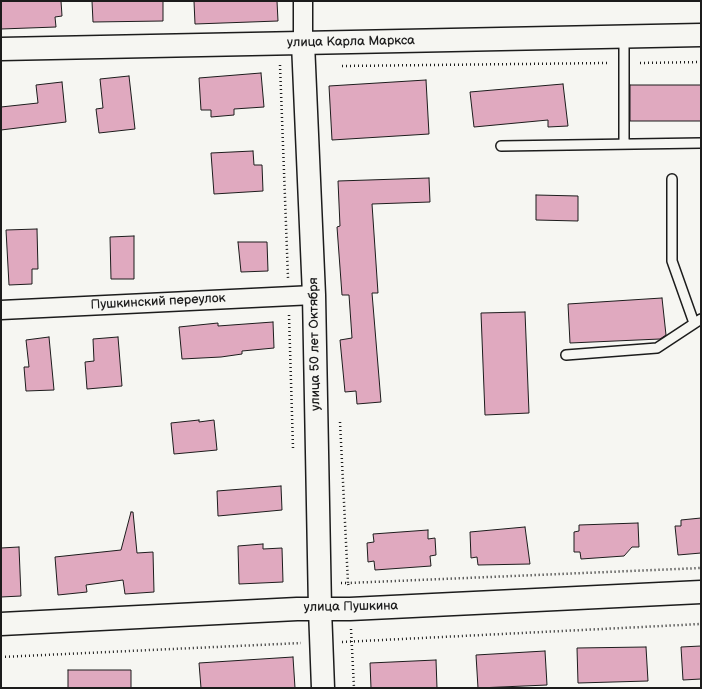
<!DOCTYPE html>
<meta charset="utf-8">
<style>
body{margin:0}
#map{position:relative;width:702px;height:689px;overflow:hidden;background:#f6f6f2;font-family:"Balsamiq Sans",sans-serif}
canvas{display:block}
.frame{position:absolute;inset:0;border:2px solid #1c1c1c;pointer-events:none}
</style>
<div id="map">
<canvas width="702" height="689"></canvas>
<div class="frame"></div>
</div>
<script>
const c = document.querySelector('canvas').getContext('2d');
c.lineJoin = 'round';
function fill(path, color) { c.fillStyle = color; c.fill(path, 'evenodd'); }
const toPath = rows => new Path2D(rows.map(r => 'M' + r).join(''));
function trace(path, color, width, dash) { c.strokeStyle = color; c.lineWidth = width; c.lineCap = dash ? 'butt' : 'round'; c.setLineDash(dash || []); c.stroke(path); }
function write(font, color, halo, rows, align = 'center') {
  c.font = font + ' "Balsamiq Sans",sans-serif'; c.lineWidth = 3; c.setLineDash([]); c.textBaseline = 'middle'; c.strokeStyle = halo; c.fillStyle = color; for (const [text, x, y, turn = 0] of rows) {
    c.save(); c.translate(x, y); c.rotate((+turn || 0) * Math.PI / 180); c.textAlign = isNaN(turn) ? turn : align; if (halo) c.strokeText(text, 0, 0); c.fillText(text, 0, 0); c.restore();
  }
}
const building = toPath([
 [1,1,61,1,62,16,55,17,56,27,1,29,1,1],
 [92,1,163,1,163,21,93,22,92,1],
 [194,1,277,1,278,21,195,24,194,1],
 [261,73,264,107,234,109,234,115,211,117,211,110,201,110,199,78,261,73],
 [129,76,135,129,99,133,96,109,103,108,100,79,129,76],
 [426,80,429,134,332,140,329,86,426,80],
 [62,82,66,122,1,130,1,107,38,103,36,85,62,82],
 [563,84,568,126,548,127,548,120,474,127,470,92,563,84],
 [630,85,701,85,701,121,630,121,630,85],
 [253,151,254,165,262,165,263,191,214,194,211,153,253,151],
 [429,178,430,202,372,204,378,293,372,293,381,402,357,404,356,391,345,392,340,340,352,338,349,295,342,295,337,227,340,226,338,181,429,178],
 [536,195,578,196,578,221,536,220,536,195],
 [37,229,38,269,32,269,32,284,9,285,6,230,37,229],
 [134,236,134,279,111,279,110,237,134,236],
 [238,242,267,242,268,271,241,272,238,242],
 [662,298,666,335,660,339,570,343,568,304,662,298],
 [525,312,529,413,485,415,481,313,525,312],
 [273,322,274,348,242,351,242,354,221,357,182,359,179,327,218,323,218,326,273,322],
 [49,337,54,390,26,391,24,367,29,367,26,340,49,337],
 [118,337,122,386,87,389,85,362,94,361,93,339,118,337],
 [199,420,199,422,214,420,217,450,174,454,171,423,199,420],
 [281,486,282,510,218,516,217,491,281,486],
 [131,512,133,512,137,553,153,552,154,592,125,594,123,580,86,585,87,592,58,595,55,557,121,550,131,512],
 [701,518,701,553,678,555,675,526,681,526,681,520,701,518],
 [638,523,639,547,632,547,624,556,581,559,580,552,574,552,574,532,579,531,579,525,638,523],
 [525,527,530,564,478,565,477,557,471,558,470,532,525,527],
 [428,530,428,539,435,538,436,555,430,556,431,566,375,570,374,561,368,562,367,543,374,542,373,534,428,530],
 [263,544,263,549,282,548,283,582,239,584,238,546,263,544],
 [19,547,21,596,1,597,1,548,19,547],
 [701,646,701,679,683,680,681,647,701,646],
 [646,647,648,681,578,683,577,648,646,647],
 [545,651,547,685,478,688,476,655,545,651],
 [293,657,295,688,201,688,199,663,293,657],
 [436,660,437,688,371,688,370,663,436,660],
 [68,670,131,670,131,688,68,688,68,670]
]);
const path = toPath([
 [640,63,701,62],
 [280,65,288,278],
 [342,66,609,63],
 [289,315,293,448],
 [340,422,348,583,701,568],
 [341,583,348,583,349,588],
 [351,629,354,688],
 [342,642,701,624],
 [1,657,301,643]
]);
const lane = toPath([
 [624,143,624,36],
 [501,146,701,143],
 [672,179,672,261,694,323],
 [566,355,657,348,701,319]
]);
const street = toPath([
 [303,1,303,43],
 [1,310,314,295]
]);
const secondary = toPath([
 [303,43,314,295,320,609,323,688],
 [1,49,701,35],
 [1,624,297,609,350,609,701,592]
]);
const streetNames = [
 ["улица Карла Маркса",351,42,-1],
 ["Пушкинский переулок",158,302,-3],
 ["улица 50 лет Октября",315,344,-91],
 ["улица Пушкина",351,607,-1]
];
fill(building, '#e0a9bf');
trace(building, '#1c1c1c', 1);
trace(lane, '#1c1c1c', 12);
trace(street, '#1c1c1c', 21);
trace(secondary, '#1c1c1c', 25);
trace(path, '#1c1c1c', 2.5, [1, 3]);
trace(lane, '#f6f6f2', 9);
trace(street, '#f6f6f2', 18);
trace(secondary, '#f6f6f2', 22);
write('13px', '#1c1c1c', '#f6f6f2', streetNames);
</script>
